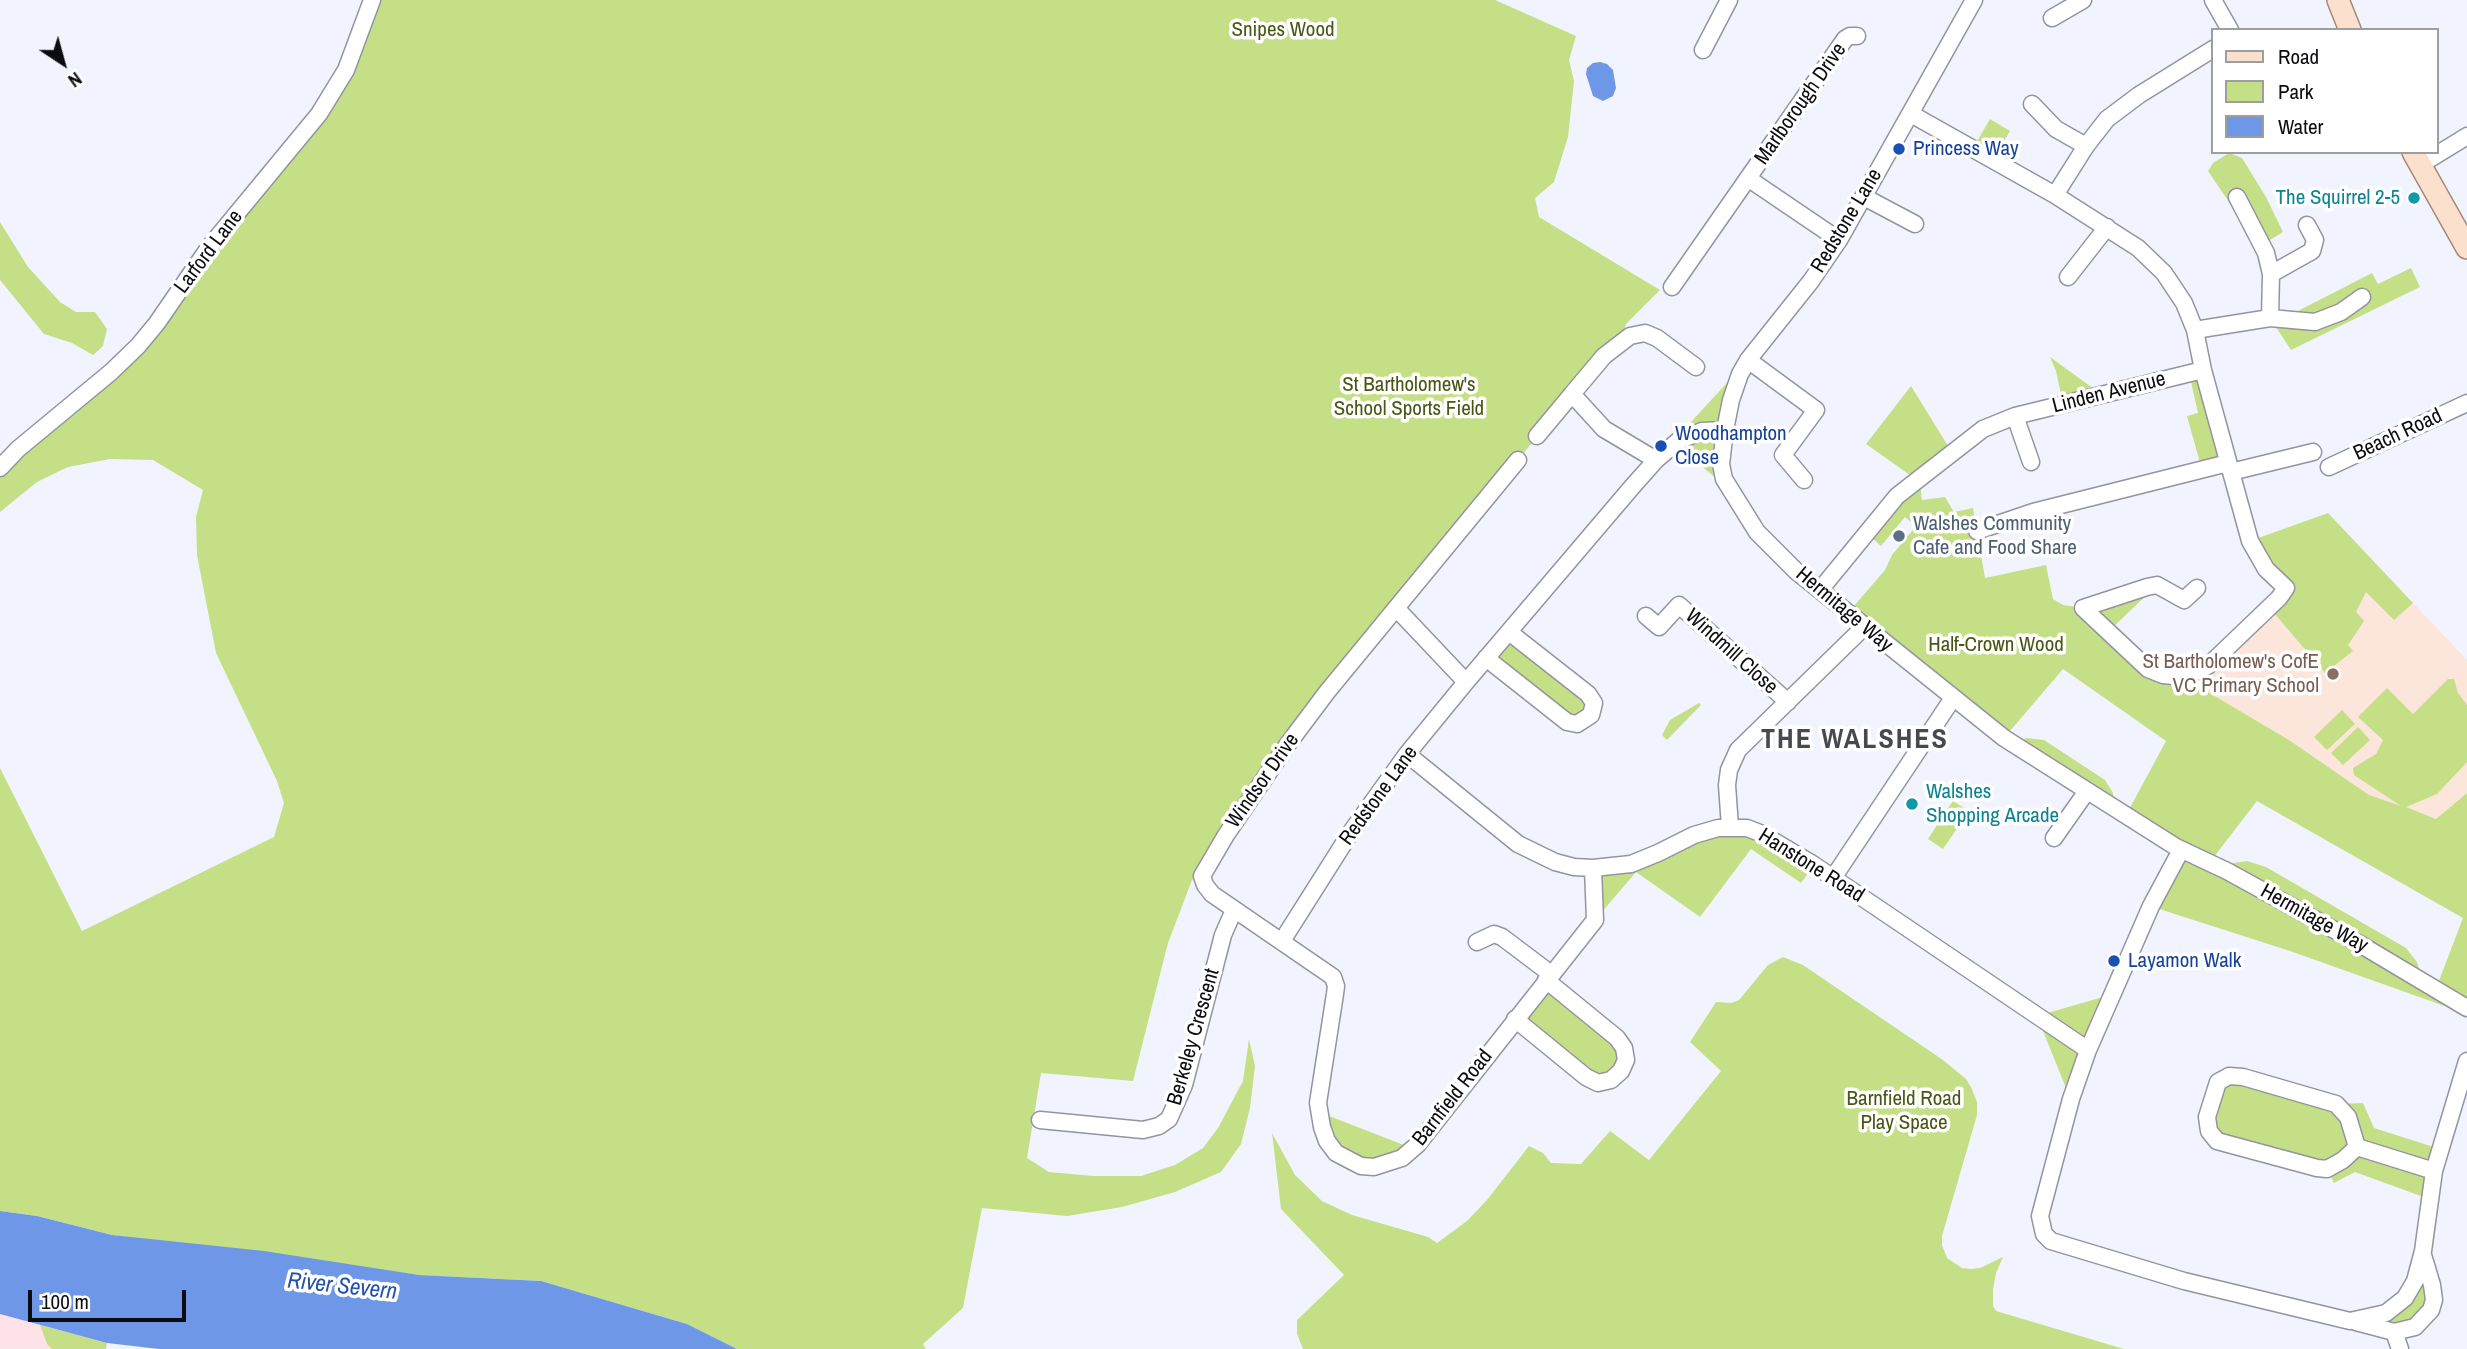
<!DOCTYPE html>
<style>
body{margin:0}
#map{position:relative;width:2467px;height:1349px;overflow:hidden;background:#f1f4fe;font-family:"Archivo Narrow",sans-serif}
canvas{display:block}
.legend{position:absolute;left:2211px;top:28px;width:228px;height:126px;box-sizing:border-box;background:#fff;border:2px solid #9d9e9f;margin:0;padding:9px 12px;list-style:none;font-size:21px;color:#0b0c0f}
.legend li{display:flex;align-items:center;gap:14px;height:35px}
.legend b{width:35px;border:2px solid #9d9e9f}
.north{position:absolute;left:28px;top:28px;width:70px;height:70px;-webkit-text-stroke:5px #fff;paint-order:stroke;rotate:144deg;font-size:19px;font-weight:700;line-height:28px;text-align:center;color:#0b0c0f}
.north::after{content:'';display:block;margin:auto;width:24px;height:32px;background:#0b0c0f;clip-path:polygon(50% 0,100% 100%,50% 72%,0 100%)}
.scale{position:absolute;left:28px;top:1290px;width:158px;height:32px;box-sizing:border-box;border:4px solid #0b0c0f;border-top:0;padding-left:9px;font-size:21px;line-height:24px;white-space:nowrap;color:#0b0c0f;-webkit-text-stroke:5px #fff;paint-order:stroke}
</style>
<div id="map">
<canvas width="2467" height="1349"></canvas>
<ul class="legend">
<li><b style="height:9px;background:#fce0ce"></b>Road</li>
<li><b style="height:19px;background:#c5df86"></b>Park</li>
<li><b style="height:19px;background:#6e98e7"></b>Water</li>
</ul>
<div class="north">N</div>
<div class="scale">100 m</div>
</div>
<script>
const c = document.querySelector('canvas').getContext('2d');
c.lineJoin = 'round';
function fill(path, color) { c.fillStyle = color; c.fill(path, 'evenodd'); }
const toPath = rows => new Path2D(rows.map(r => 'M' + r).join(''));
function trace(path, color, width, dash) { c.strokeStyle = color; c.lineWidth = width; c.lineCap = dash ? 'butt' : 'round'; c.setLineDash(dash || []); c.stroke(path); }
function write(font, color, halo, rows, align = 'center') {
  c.font = font + ' "Archivo Narrow",sans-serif'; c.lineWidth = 7; c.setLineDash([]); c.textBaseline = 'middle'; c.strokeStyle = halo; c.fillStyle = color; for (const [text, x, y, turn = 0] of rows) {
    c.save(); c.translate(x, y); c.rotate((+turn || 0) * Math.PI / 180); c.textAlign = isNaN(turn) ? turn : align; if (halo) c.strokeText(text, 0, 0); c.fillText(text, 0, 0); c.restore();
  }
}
const industrial = toPath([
 [0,1314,40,1325,47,1343,52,1349,0,1349]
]);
const education = toPath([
 [2328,513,2467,660,2467,793,2436,819,2369,795,2289,740,2191,682,2269,607]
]);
const green = toPath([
 [378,0,1495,0,1576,36,1569,60,1574,81,1568,137,1554,182,1535,198,1539,217,1660,290,1626,324,1624,332,1614,337,1587,363,1593,369,1422,576,1206,867,1192,880,1168,943,1133,1081,1041,1073,1027,1158,1049,1172,1093,1176,1141,1176,1175,1165,1203,1148,1218,1128,1243,1081,1249,1039,1255,1066,1250,1108,1241,1144,1221,1172,1175,1192,1122,1207,1067,1216,982,1208,963,1308,923,1344,926,1349,737,1349,687,1324,541,1281,419,1275,112,1235,37,1216,0,1211,0,768,82,931,274,837,284,803,277,781,216,653,197,555,196,517,203,490,153,460,110,459,68,467,37,482,0,512,0,468,111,372,319,114],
 [1990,119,2010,131,1996,154,1976,143],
 [2229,153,2242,158,2266,197,2283,232,2257,248,2233,208,2208,171,2213,163],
 [0,222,28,267,60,302,76,312,95,312,107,329,103,346,93,355,72,343,44,334,0,280],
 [2411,268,2420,287,2291,350,2270,318,2292,314,2372,273,2378,284],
 [2050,357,2101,394,2063,404,2056,371],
 [1748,360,1717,479,1693,459,1656,460],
 [2203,370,2228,463,2202,470,2187,416,2198,413,2189,373],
 [1911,386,1948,446,1910,475,1866,444],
 [1920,483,1922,500,1945,497,1954,512,1973,508,1985,578,2046,565,2053,599,2063,605,2083,608,2157,585,2108,632,2148,669,2191,682,2289,740,2369,795,2401,806,2354,775,2353,768,2376,754,2383,740,2358,717,2387,688,2413,714,2448,679,2454,679,2458,693,2467,705,2467,762,2437,794,2406,807,2436,819,2467,793,2467,1014,2290,951,2153,907,2181,850,2126,815,2166,741,2063,669,2004,738,1847,614,1885,570,1892,555,1916,526,1905,517,1881,546,1871,537,1896,506],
 [2257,801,2463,918,2437,986,2423,981,2417,962,2406,948,2266,867,2247,861,2233,863,2227,871,2210,862],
 [2328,513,2413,603,2394,620,2366,592,2356,612,2364,621,2348,645,2353,651,2325,673,2269,607,2286,588,2250,541],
 [1510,643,1585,698,1589,706,1575,720,1499,660,1497,656,1506,644],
 [1699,703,1701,705,1667,740,1662,735,1670,720],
 [2342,710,2355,724,2327,750,2314,737],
 [2358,727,2370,740,2343,765,2331,753],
 [2026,738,2044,740,2105,780,2113,793,2113,806,2014,745],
 [1953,801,1969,811,1943,849,1928,839],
 [1730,827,1814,865,1801,883,1751,849,1700,917,1636,872,1595,920,1593,868],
 [1783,957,1803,965,1943,1060,1966,1079,1971,1087,1977,1102,1977,1115,1942,1236,1942,1245,1947,1258,1962,1268,1971,1269,1980,1268,2003,1257,1996,1273,1993,1289,1993,1306,1996,1311,2124,1349,1303,1349,1297,1334,1297,1320,1344,1275,1281,1209,1272,1133,1295,1175,1322,1201,1352,1215,1428,1237,1437,1243,1467,1221,1487,1200,1529,1146,1543,1153,1551,1163,1581,1164,1610,1131,1649,1160,1721,1071,1690,1042,1716,1002,1731,1003,1739,1000,1768,965],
 [1546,980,1617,1038,1626,1060,1598,1083,1515,1019],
 [2110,995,2070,1098,2037,1016],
 [2229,1076,2336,1104,2363,1103,2374,1128,2440,1149,2429,1199,2355,1172,2334,1183,2327,1169,2209,1131,2218,1082],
 [1319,1112,1414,1149,1402,1158,1348,1161],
 [2423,1251,2434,1300,2408,1330,2365,1319,2393,1308],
 [40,1325,107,1343,106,1349,52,1349,47,1344]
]);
const water = toPath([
 [1600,62,1607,64,1613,70,1616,88,1613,96,1603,101,1593,96,1586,74,1587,68,1593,63],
 [0,1211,37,1216,112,1235,264,1251,419,1275,541,1281,687,1324,737,1349,159,1349,107,1343,0,1314]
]);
const minor = toPath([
 [1974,0,1839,240,1811,281,1748,360,1740,374,1731,400,1725,430,1721,464,1724,479,1757,532,1796,571,2004,738,2176,847,2227,871,2358,943,2467,1008],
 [2213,0,2230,30],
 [2052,18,2083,0],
 [1703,50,1729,0],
 [2032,104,2056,129,2086,146],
 [1911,114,2055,195,2138,248,2164,273,2184,303,2195,330,2203,370,2250,541,2266,569,2286,588,2279,598,2209,665,2185,677,2163,675,2148,669,2083,608,2147,587,2157,585,2184,600,2197,588],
 [2420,165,2467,136],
 [1749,179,1839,240],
 [2055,195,2086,146,2107,119,2139,95,2213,49],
 [1864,197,1915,224],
 [2237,197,2266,253,2271,274,2270,318],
 [2271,274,2312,251,2315,240,2307,225],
 [2068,277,2107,227],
 [1672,287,1845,39,1850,36,1857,36],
 [2195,330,2270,318,2315,322,2341,312,2362,297],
 [1748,360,1816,410,1783,455,1804,480],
 [2015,416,2031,462],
 [1537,436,1572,394],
 [1518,460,1327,692,1288,744,1226,835,1202,876,1205,885,1212,894,1333,977,1336,986,1335,994,1318,1103,1322,1127,1327,1141,1336,1153,1361,1166,1374,1167,1402,1158,1417,1145,1595,920,1593,868],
 [1656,460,1604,429,1572,394,1604,356,1630,336,1645,333,1657,338,1696,367],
 [2329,467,2467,403],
 [0,468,18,449,111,372,138,346,157,323,210,246,319,114,346,70,372,0],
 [2231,472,2313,452],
 [1977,531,2033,512,2228,463],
 [1820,590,1897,496,1983,429,2015,416,2203,370],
 [1396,608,1466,682],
 [1646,616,1659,627,1679,605,1788,702],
 [1486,658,1567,722,1577,724,1591,715,1594,703,1588,694,1509,632],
 [1407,754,1518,844,1555,862,1574,867,1593,868,1631,864,1658,853,1694,835,1718,828,1747,828,1760,833,1814,865,2088,1050],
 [1730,827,1727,785,1729,770,1738,750,1864,627],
 [2054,838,2087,791],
 [2181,850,2151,906,2088,1050,2071,1099,2040,1216,2044,1234,2051,1241,2184,1281,2350,1321,2386,1313,2405,1298,2415,1281,2423,1251,2434,1171,2467,1061],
 [1833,878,1953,698],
 [1282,941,1351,832,1407,754,1466,682,1632,487,1656,460,1678,441,1702,431,1725,430],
 [1477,942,1494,934,1502,937,1551,974],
 [1515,1019,1586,1077,1598,1083,1611,1080,1621,1071,1626,1060,1624,1048,1617,1038,1546,980],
 [1040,1120,1143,1130,1159,1126,1169,1119,1184,1085,1223,935,1234,910],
 [2357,1147,2348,1117,2336,1104,2243,1077,2229,1076,2218,1082,2207,1117,2209,1131,2217,1141,2317,1168,2327,1169,2343,1160,2357,1147,2434,1171],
 [2356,1322,2394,1332,2400,1349],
 [2394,1332,2415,1327,2431,1310,2434,1300,2432,1285,2423,1255]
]);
const major = toPath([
 [2338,0,2350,30],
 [2413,152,2467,248]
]);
const markers = [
 [1899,149,7,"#1a4fb4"],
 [2414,198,7,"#0f9aa8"],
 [1661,446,7,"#1a4fb4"],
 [1899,536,7,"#5c6f8a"],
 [2333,674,7,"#8d6e63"],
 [1912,804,7,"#0f9aa8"],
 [2114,961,7,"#1a4fb4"]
];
const parkNames = [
 ["Snipes Wood",1283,30],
 ["St Bartholomew's",1409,385],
 ["School Sports Field",1409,409],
 ["Half-Crown Wood",1996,645],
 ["Barnfield Road",1904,1099],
 ["Play Space",1904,1123]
];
const streetNames = [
 ["Marlborough Drive",1801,104,-55],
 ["Redstone Lane",1847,221,-59],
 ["Larford Lane",209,252,-53],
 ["Linden Avenue",2109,393,-14],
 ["Beach Road",2398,435,-25],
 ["Hermitage Way",1844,610,40],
 ["Windmill Close",1731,652,42],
 ["Windsor Drive",1263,781,-55],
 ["Redstone Lane",1379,796,-54],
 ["Hanstone Road",1811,866,32],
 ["Hermitage Way",2314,919,29],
 ["Berkeley Crescent",1194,1037,-74],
 ["Barnfield Road",1453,1098,-52]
];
const transitNames = [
 ["Princess Way",1913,149],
 ["Woodhampton",1675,434],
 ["Close",1675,458],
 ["Layamon Walk",2128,961]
];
const cultureNames = [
 ["The Squirrel 2-5",2400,198],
 ["Walshes",1926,792,"left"],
 ["Shopping Arcade",1926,816,"left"]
];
const serviceNames = [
 ["Walshes Community",1913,524],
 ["Cafe and Food Share",1913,548]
];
const educationNames = [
 ["St Bartholomew's CofE",2319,662],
 ["VC Primary School",2319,686]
];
const waterNames = [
 ["River Severn",342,1287,6]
];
const districtNames = [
 ["THE WALSHES",1855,740]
];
fill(industrial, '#fde3e7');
fill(education, '#fce5da');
fill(green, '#c5df86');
fill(water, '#6e98e7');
trace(minor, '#92959e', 19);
trace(major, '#a68876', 24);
trace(minor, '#fff', 16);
trace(major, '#fce0ce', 21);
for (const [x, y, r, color] of markers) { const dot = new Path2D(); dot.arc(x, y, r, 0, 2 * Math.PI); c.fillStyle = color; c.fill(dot); trace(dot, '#fff', 2.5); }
write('21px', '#485814', '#fff', parkNames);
write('21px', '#0b0c0f', '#fff', streetNames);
write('21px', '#164399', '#fff', transitNames, 'left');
write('21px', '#0d838f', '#fff', cultureNames, 'right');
write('21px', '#4e5e75', '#fff', serviceNames, 'left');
write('21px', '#785e54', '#fff', educationNames, 'right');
write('italic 23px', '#2351ac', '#fff', waterNames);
c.letterSpacing = '2px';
write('bold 28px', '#474951', '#fff', districtNames);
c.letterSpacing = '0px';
</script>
